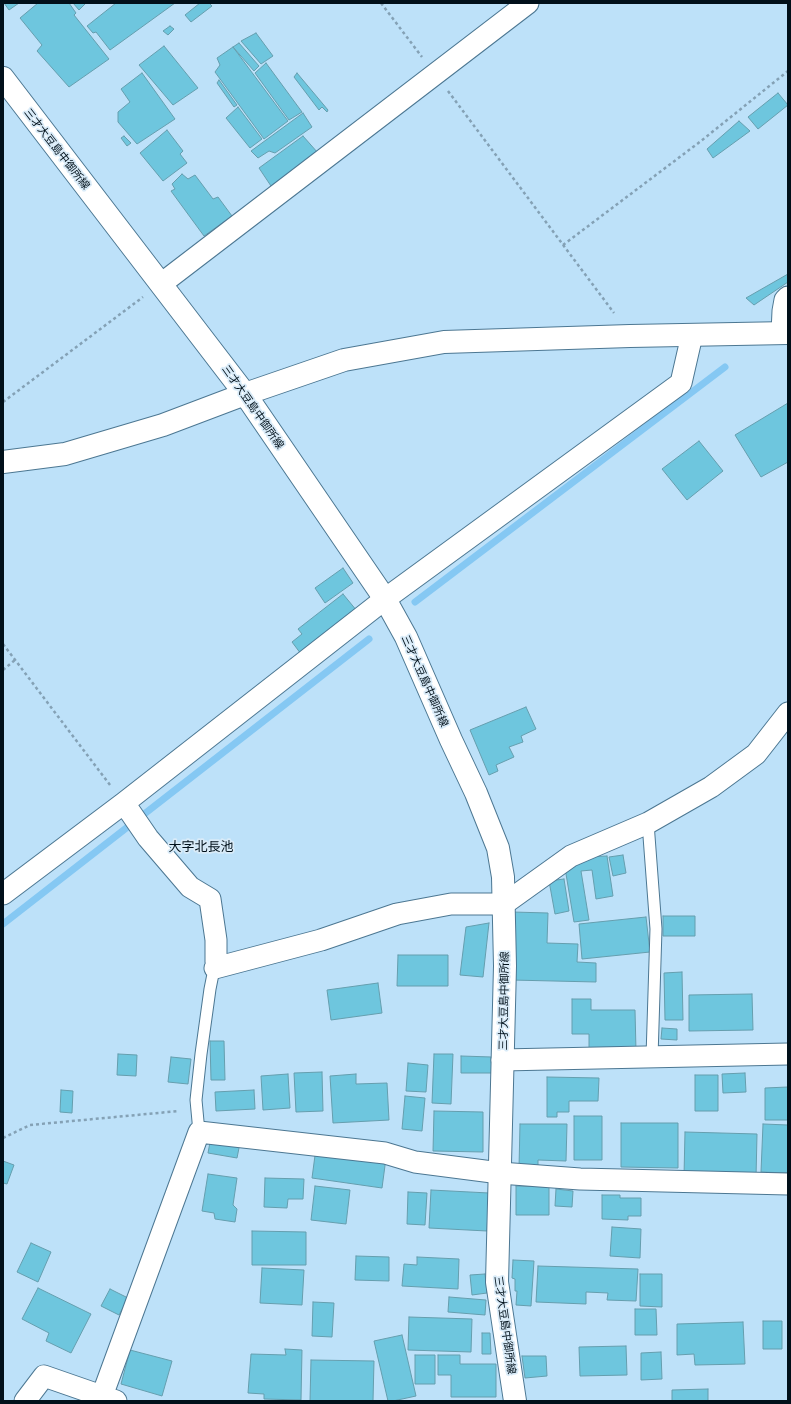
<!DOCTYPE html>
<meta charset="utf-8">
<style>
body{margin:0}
#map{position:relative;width:791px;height:1404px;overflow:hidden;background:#bde1f9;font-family:Ubuntu,sans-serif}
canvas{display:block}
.frame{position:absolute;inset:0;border:4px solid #01101a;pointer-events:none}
</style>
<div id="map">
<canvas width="791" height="1404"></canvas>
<div class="frame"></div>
</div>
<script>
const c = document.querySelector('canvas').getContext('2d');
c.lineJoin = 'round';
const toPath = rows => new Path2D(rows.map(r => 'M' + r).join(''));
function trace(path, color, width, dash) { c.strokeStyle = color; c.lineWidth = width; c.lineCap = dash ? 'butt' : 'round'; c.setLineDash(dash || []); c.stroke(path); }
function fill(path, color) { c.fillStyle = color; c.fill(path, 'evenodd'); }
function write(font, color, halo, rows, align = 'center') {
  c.font = font + ' Ubuntu,"Noto Sans JP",sans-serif'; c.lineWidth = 3.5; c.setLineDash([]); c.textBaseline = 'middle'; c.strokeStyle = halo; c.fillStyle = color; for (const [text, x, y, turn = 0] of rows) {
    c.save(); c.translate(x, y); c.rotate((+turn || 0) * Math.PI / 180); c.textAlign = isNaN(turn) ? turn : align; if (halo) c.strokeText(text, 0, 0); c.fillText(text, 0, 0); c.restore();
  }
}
const stream = toPath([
 [415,602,725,367],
 [3,924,369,639]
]);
const building = toPath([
 [4,3,19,3,9,10,4,3],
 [38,3,69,3,76,13,74,15,109,59,69,87,37,51,42,45,20,18,38,3],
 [73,3,84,3,85,4,79,10,73,3],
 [116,3,175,3,110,50,96,32,93,33,87,26,116,3],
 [200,3,209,3,212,6,191,22,185,15,200,3],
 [170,26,174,29,168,35,163,31,170,26],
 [256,33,273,56,261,64,241,41,256,33],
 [239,43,259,66,254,71,233,47,239,43],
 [164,46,198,88,173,105,139,65,164,46],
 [233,47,288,121,264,139,215,72,220,65,217,58,233,47],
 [266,63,302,112,289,120,255,73,266,63],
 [142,73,175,119,137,144,118,122,118,112,130,102,121,89,142,73],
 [297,73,328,110,327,112,322,107,319,110,294,77,297,73],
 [219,80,237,105,234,107,217,83,219,80],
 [778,93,788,105,758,129,748,117,778,93],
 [238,107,262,139,250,148,226,118,238,107],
 [303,113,312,127,275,153,269,151,258,158,251,151,303,113],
 [739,121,750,131,713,158,707,149,739,121],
 [167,130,183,151,180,154,187,163,163,181,140,153,167,130],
 [124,136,131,143,127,146,121,138,124,136],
 [303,136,318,153,271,186,259,168,303,136],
 [182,174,188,179,195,175,213,199,218,197,232,216,204,236,171,191,175,189,172,184,182,174],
 [788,274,788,282,754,305,746,298,788,274],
 [788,403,788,462,761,477,735,435,788,403],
 [699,441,723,471,687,500,662,469,699,441],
 [343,568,353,583,325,603,315,588,343,568],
 [343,594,357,611,301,654,292,642,302,634,298,629,343,594],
 [526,707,536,729,521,736,523,742,509,747,514,757,496,765,498,771,489,775,470,730,526,707],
 [623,855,626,873,613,876,609,857,623,855],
 [607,856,613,896,596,899,592,870,581,871,589,920,574,922,565,868,586,857,607,856],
 [564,879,569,911,555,914,549,881,564,879],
 [513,912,548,913,547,943,578,944,577,962,596,963,596,982,511,980,513,912],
 [663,916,695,916,695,936,663,936,663,916],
 [646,917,650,952,582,959,579,924,646,917],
 [489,923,483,977,460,975,466,927,489,923],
 [398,955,448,955,448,986,397,986,398,955],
 [682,972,683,1020,665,1020,664,973,682,972],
 [378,983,382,1013,331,1020,327,990,378,983],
 [752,994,753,1030,689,1031,689,995,752,994],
 [572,999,591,999,591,1010,635,1010,636,1051,589,1052,589,1034,572,1034,572,999],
 [662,1028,677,1029,677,1040,661,1039,662,1028],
 [210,1041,224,1041,225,1080,211,1080,210,1041],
 [118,1054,137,1055,136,1076,117,1075,118,1054],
 [434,1054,453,1054,451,1104,432,1103,434,1054],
 [461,1056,492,1057,492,1073,461,1073,461,1056],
 [171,1057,191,1059,188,1084,168,1082,171,1057],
 [408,1063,428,1065,426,1092,406,1091,408,1063],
 [322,1072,323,1111,296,1112,294,1073,322,1072],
 [745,1073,746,1092,723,1093,722,1074,745,1073],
 [288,1074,290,1108,263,1110,261,1076,288,1074],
 [356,1074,356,1084,387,1083,389,1120,333,1123,330,1076,356,1074],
 [695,1075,718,1075,718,1111,695,1111,695,1075],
 [547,1077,599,1078,598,1101,569,1101,569,1112,557,1112,557,1117,547,1117,547,1077],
 [788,1087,788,1120,765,1120,765,1088,788,1087],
 [61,1090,73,1091,72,1113,60,1112,61,1090],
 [254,1090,255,1109,216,1111,215,1092,254,1090],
 [405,1096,425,1098,422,1131,402,1129,405,1096],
 [434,1111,483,1112,483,1152,433,1151,434,1111],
 [574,1116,602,1116,602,1160,574,1160,574,1116],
 [621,1123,678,1123,678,1168,621,1167,621,1123],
 [520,1124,567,1124,566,1161,538,1160,538,1168,519,1168,520,1124],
 [763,1124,788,1125,788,1173,761,1172,763,1124],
 [685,1132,757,1134,756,1178,684,1176,685,1132],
 [211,1137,240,1143,237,1158,208,1153,211,1137],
 [316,1148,386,1158,382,1188,312,1178,316,1148],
 [3,1161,14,1165,7,1184,3,1183,3,1161],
 [208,1174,237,1178,233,1205,237,1209,235,1222,215,1219,214,1213,202,1211,208,1174],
 [265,1178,304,1179,303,1199,288,1199,287,1208,264,1207,265,1178],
 [315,1186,350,1190,346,1224,311,1220,315,1186],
 [516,1186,549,1187,549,1215,516,1215,516,1186],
 [556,1189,573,1191,572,1207,555,1206,556,1189],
 [431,1190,489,1193,487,1231,429,1228,431,1190],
 [408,1192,427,1193,425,1225,407,1224,408,1192],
 [602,1195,620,1195,620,1198,641,1198,641,1216,628,1216,628,1220,602,1219,602,1195],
 [612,1227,641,1229,640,1258,610,1256,612,1227],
 [252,1231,306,1232,306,1265,252,1265,252,1231],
 [31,1243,51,1252,38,1282,17,1272,31,1243],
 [356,1256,389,1257,389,1281,355,1280,356,1256],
 [417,1257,459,1259,458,1289,402,1286,404,1264,417,1265,417,1257],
 [513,1260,534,1261,531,1306,516,1305,517,1291,515,1291,515,1279,512,1278,513,1260],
 [538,1266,638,1269,636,1301,607,1300,608,1293,586,1292,586,1304,536,1302,538,1266],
 [262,1268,304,1270,302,1305,260,1303,262,1268],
 [485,1274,487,1293,472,1295,470,1275,485,1274],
 [640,1274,662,1274,662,1307,640,1306,640,1274],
 [38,1288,91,1314,71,1353,46,1341,49,1333,22,1319,38,1288],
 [110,1289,128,1298,119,1315,101,1306,110,1289],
 [449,1297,486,1300,485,1315,448,1312,449,1297],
 [313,1302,334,1303,332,1337,312,1336,313,1302],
 [635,1309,656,1309,657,1335,635,1335,635,1309],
 [409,1317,472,1319,471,1352,408,1350,409,1317],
 [763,1321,782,1321,782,1349,763,1349,763,1321],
 [743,1322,745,1364,695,1365,694,1354,677,1355,677,1324,743,1322],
 [482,1333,490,1333,491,1354,482,1354,482,1333],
 [402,1335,416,1396,393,1401,388,1401,374,1341,402,1335],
 [626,1346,627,1375,580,1376,579,1347,626,1346],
 [285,1349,302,1350,301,1400,264,1399,264,1394,248,1393,251,1354,286,1355,285,1349],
 [130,1350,172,1361,162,1396,121,1384,130,1350],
 [661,1352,662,1379,641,1380,641,1353,661,1352],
 [415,1355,435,1355,435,1384,415,1384,415,1355],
 [438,1355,460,1355,460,1364,496,1364,496,1397,451,1397,451,1375,438,1375,438,1355],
 [522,1356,546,1356,547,1376,525,1378,522,1356],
 [311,1360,374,1361,373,1401,310,1401,311,1360],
 [708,1389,708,1401,672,1401,672,1390,708,1389]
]);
const path = toPath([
 [381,3,422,57],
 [448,91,614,313],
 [563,245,701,141,788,71],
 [3,402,143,297],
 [3,644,110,785],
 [3,670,15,660],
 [3,1138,30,1125,179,1111]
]);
const lane = toPath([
 [648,823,656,929,652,1057],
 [199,1132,196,1100,201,1054,210,989,215,964]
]);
const street = toPath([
 [161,284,528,3],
 [782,333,783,311,785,300,788,297],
 [124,803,148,838,190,887,210,899,216,940,216,962],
 [3,894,124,803,385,599,681,383,692,335],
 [215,968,321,940,397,914,451,904,504,904,571,856,648,823,711,787,756,754,788,713],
 [502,1060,788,1054],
 [102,1396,199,1132,385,1153,415,1162,500,1173,580,1179,788,1184],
 [25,1401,44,1376,116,1401]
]);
const secondary = toPath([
 [3,78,245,394,385,599,406,637,451,740,476,793,498,848,503,877,505,966,497,1282,515,1401],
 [3,462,65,454,163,425,245,394,344,360,444,342,630,336,788,333]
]);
const streetNames = [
 ["三才大豆島中御所線",57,149,52],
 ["三才大豆島中御所線",253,407,55],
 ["三才大豆島中御所線",425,681,66],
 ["三才大豆島中御所線",504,1001,-89],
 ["三才大豆島中御所線",505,1325,82]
];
const quarterNames = [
 ["大字北長池",201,847]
];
trace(stream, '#85c8f3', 7);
fill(building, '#6ec6de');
trace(building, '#659eae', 1);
trace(lane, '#4c7792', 13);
trace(street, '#4c7792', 23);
trace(secondary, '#4c7792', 24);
trace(path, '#84a1b5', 2.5, [3, 3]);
trace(lane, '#fff', 11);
trace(street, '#fff', 21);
trace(secondary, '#fff', 22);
write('11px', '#01101a', '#d9ebf8', streetNames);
write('13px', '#01101a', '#d9ebf8', quarterNames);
</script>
